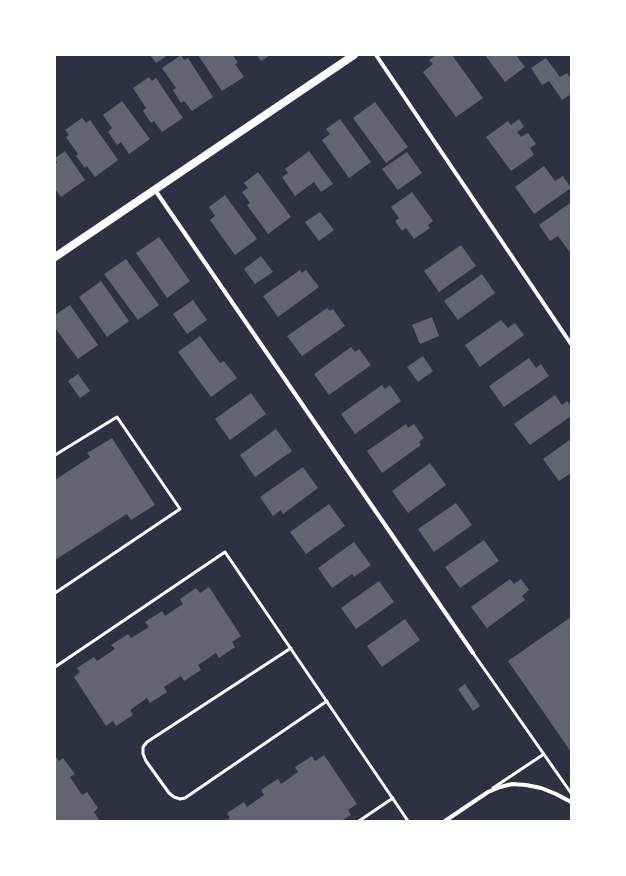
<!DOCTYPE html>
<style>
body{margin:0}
#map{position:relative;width:626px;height:876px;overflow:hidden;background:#2d3142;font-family:"Fira Sans",sans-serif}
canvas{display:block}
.frame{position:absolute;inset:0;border:56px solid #fff;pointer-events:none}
</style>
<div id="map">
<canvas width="626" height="876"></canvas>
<div class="frame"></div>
</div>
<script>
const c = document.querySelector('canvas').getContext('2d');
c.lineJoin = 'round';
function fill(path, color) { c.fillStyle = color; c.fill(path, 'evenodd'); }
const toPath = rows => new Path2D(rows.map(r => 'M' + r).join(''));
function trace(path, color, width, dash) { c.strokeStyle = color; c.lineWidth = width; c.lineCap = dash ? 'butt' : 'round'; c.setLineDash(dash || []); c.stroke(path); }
const building = toPath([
 [150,55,168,55,156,63],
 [181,55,184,60,188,58,213,97,192,111,184,101,181,103,173,90,176,88,162,68],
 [198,55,233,55,238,63,235,64,244,77,222,91],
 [257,55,270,55,261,61],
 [436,55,452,55,483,98,456,117,423,72,433,64,429,60],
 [485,55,516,55,525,67,505,82],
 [546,58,560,77,567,73,571,79,571,94,562,100,549,81,542,85,531,68],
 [149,77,152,81,156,78,183,118,162,132,154,121,151,123,143,111,146,108,133,88],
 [122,101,150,139,129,154,121,142,117,145,108,132,112,128,103,115],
 [375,102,408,147,386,163,353,118],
 [82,118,86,123,90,120,118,160,95,177,87,166,85,168,76,156,78,154,66,137,69,135,65,130],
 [340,119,371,162,349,178,322,140,330,134,326,129],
 [519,119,524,127,517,132,521,137,528,133,536,144,530,148,534,155,511,171,486,137,508,121,511,125],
 [65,151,85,180,61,197,55,189,55,164,57,163,55,158],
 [309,151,333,184,321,192,314,182,295,196,282,177,288,173,285,169],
 [407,152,422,173,398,190,382,169],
 [544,166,555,181,563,176,571,188,534,214,515,187],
 [258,172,291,217,268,234,247,205,250,203,242,192,248,188,244,183],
 [412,192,433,221,428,225,430,228,414,239,406,228,402,231,395,221,399,218,391,207],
 [225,195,257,239,235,255,210,220,215,216,209,207],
 [570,203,571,204,571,254,558,236,550,241,539,225],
 [320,212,334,230,319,241,305,222],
 [159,237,190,281,167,298,136,253],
 [461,245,476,266,439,292,424,271],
 [261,256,273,272,255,284,244,269],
 [126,259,159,305,138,320,104,274],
 [300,270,302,273,306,270,319,287,278,317,263,296],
 [482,274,495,293,458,320,444,301],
 [101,281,129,321,107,337,79,297],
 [193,300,207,320,187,334,173,314],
 [70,305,98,345,78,359,55,328,55,315],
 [327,308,330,311,333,309,345,326,302,356,287,336],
 [432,317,439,336,420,344,412,325],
 [501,320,508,328,515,323,524,335,480,367,465,345],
 [200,336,220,363,224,361,237,378,211,397,178,352],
 [351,347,355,352,359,349,371,365,329,395,314,374],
 [423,356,433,371,418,382,407,367],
 [529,358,536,368,541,364,549,376,504,407,489,386],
 [78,374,90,391,80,398,68,381],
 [382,385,385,389,390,385,401,401,355,434,341,414],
 [251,393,266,414,230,440,215,419],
 [555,395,562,405,567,401,571,406,571,416,530,445,514,424],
 [406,424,408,428,414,424,424,438,419,442,421,445,382,473,367,451],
 [276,429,292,451,255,477,240,455],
 [112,438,155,505,131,520,127,514,55,560,55,480,90,457,87,453],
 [571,439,571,473,559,481,543,459],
 [430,463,446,485,408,513,392,491],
 [303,467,318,488,283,514,281,510,273,516,260,497],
 [456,503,472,525,434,552,418,529],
 [329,504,345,526,306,554,290,532],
 [484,540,499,561,460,588,445,567],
 [354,542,371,565,354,577,352,574,332,588,318,568],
 [510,579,514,584,521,579,529,590,522,596,525,600,487,628,471,607],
 [379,581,394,602,356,629,341,608],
 [209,587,241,636,232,642,235,647,219,658,216,653,198,665,201,670,184,681,181,676,164,687,167,692,150,703,147,698,130,710,133,715,116,726,113,721,106,726,74,677,80,672,77,668,94,657,97,661,115,649,111,645,128,634,131,638,149,627,145,622,162,611,165,616,183,604,180,599,196,588,200,593],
 [571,617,571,752,508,661],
 [405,619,420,640,382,667,367,646],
 [465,684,480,706,473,711,458,689],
 [55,755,59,761,63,758,75,774,70,777,82,795,87,792,98,808,94,812,100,821,55,821],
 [324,755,357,804,348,810,351,815,341,821,225,821,230,818,227,813,244,802,247,807,264,795,261,790,278,779,281,784,298,772,295,767,312,756,315,761]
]);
const service = toPath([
 [55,455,117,417,180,509,55,593],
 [291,648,147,742,143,747,143,754,146,761,169,793,174,797,180,799,185,798,327,701],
 [473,653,571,793],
 [55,667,225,552,408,821],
 [493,788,544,754],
 [359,821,393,798]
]);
const minor = toPath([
 [376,55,571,344],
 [155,190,473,653],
 [445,821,488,792,500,787,512,784,526,785,541,788,556,794,571,802]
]);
const secondary = toPath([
 [55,257,354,55]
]);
fill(building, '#626471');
trace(service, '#fff', 3);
trace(minor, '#fff', 4);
trace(secondary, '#fff', 8);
</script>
